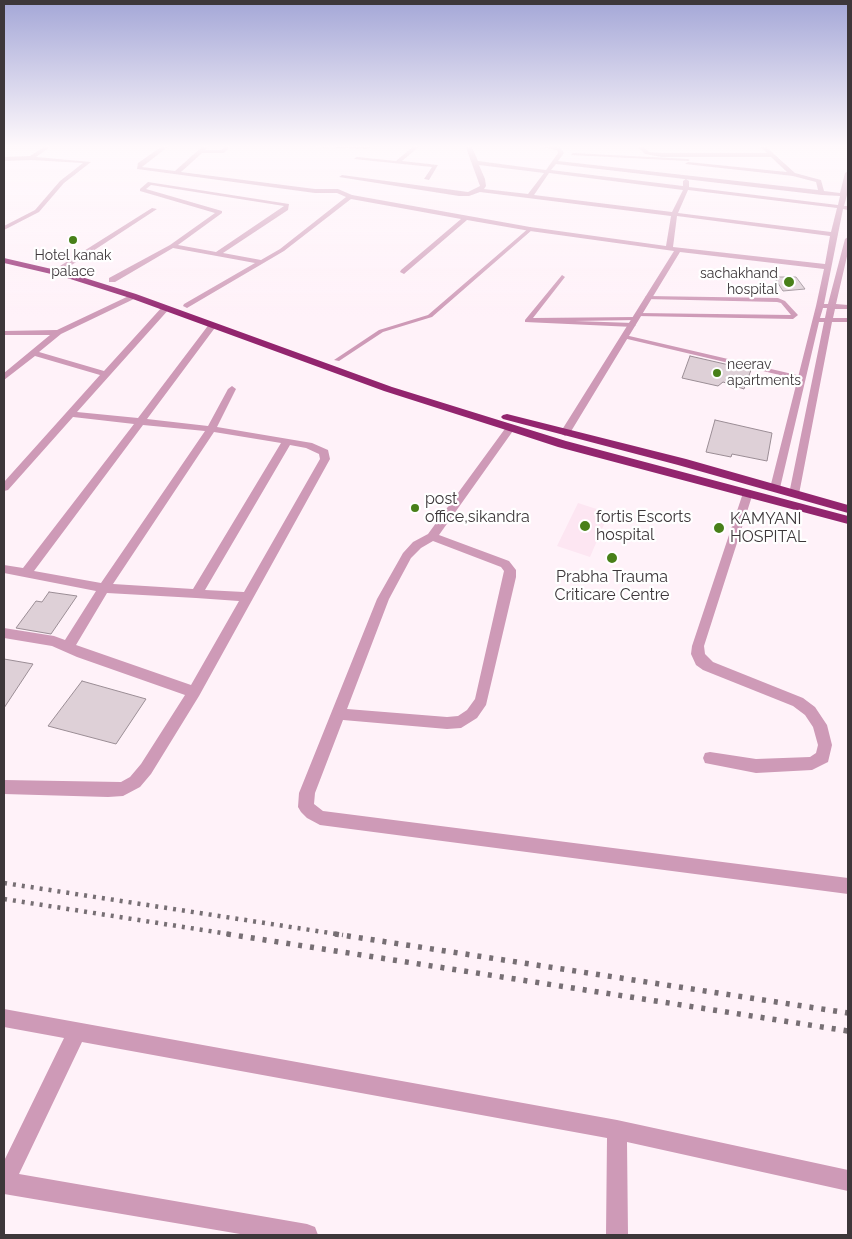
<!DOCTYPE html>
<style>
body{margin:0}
#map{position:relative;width:852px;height:1239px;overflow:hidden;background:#fff2f9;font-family:Raleway,sans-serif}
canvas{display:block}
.frame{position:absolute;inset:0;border:5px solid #3d373a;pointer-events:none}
</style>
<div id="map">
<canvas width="852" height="1239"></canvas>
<div class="frame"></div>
</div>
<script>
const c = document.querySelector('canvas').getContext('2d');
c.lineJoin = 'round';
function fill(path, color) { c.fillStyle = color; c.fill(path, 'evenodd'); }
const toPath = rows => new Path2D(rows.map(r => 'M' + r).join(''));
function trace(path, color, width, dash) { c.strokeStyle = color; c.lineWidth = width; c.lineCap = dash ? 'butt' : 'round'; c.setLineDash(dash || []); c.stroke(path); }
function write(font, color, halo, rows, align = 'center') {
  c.font = font + ' Raleway,sans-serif'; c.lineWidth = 4.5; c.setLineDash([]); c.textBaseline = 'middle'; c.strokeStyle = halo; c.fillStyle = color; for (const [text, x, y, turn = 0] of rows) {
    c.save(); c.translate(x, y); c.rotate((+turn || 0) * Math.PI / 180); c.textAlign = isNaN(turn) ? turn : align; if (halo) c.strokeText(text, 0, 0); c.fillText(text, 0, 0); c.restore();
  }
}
const built = toPath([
 [578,503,609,513,590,557,557,546]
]);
const building = toPath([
 [774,277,796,277,805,289,783,291,774,277],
 [690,356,751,370,744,389,723,382,718,386,682,378,690,356],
 [715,420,772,433,767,461,732,454,731,457,706,452,715,420],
 [49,592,77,596,51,634,16,628,36,601,42,602,49,592],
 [4,659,33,664,4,708,4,659],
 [82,681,146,699,116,744,48,726,82,681]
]);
const lane = toPath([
 [573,153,688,159,690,160,688,161,571,155,573,153],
 [530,227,533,229,532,230,432,317,383,332,339,361,334,360,379,330,428,315,530,227],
 [562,275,565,277,533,318,636,317,638,318,638,320,575,321,633,323,636,325,633,327,525,322,525,320,562,275],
 [647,296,778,298,785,301,798,315,793,319,637,316,637,314,639,313,791,315,781,303,777,302,645,299,645,297,647,296],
 [625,335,801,376,805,378,801,380,623,338,623,336,625,335]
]);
const street = toPath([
 [47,145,53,145,36,157,91,162,64,183,39,212,4,230,4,226,35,210,60,181,83,163,31,160,4,161,4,157,30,156,47,145],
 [164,145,170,145,142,167,175,171,204,145,210,145,205,150,221,150,226,145,232,145,224,153,202,153,181,172,315,189,338,189,352,195,530,227,666,246,671,216,480,192,469,196,459,196,339,177,342,175,468,192,480,186,465,145,471,145,478,161,546,170,558,153,557,150,530,145,543,145,561,148,564,153,558,161,818,190,816,182,793,176,685,164,688,162,787,172,771,157,662,157,645,154,636,145,642,145,649,152,662,153,767,153,758,145,764,145,795,173,821,180,824,191,840,193,845,173,848,171,847,195,844,206,848,206,848,210,843,209,824,304,828,304,845,239,848,237,848,252,836,304,848,305,848,309,835,309,833,318,848,318,848,322,832,322,799,494,794,497,789,494,824,322,819,322,780,488,775,491,770,488,816,306,824,269,680,252,570,433,565,436,560,433,674,251,530,231,467,220,404,274,400,272,401,270,461,219,351,199,284,251,187,308,183,306,184,304,255,263,173,248,115,282,109,282,109,278,170,245,215,213,140,191,140,189,148,182,289,204,288,210,223,253,261,260,280,249,346,197,337,193,315,193,137,169,138,163,164,145],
 [556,164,822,195,840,196,838,205,689,187,689,181,686,179,683,181,683,186,551,170,556,164],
 [479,165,544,173,528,194,484,189,486,186,485,179,479,165],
 [549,173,683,190,672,212,534,195,549,173],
 [151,185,284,206,216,252,178,245,222,213,222,211,146,189,151,185],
 [688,190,837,208,831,232,678,213,688,190],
 [677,216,830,236,825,264,673,247,677,216],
 [823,308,827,308,825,318,820,318,823,308],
 [271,145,376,145,367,149,271,145],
 [415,145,421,145,402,161,438,165,429,180,424,179,432,167,354,159,357,157,396,161,415,145],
 [152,208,157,209,67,268,60,266,152,208],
 [133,294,136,294,136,298,61,334,39,352,104,371,163,306,170,308,77,412,138,418,210,323,213,323,217,325,147,419,208,426,228,389,232,386,236,389,217,427,312,443,328,450,330,459,199,696,151,774,140,787,123,796,108,797,4,794,4,780,121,782,130,777,141,764,185,695,77,657,52,646,4,638,4,628,54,636,65,640,96,591,4,573,4,565,23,568,134,424,73,417,8,490,4,491,4,482,100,375,35,356,4,380,4,373,50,335,4,335,4,331,57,330,133,294],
 [143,425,205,431,101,583,34,571,143,425],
 [214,432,281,443,193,589,113,584,214,432],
 [290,445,306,448,319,454,320,459,244,592,205,590,290,445],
 [107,593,196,598,239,601,191,685,76,645,107,593],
 [510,425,515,428,439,535,509,561,516,570,516,577,486,705,477,718,461,728,447,729,343,720,315,793,314,804,323,811,848,878,848,894,320,825,307,818,301,812,298,807,299,793,377,599,403,553,413,542,428,534,507,426,510,425],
 [433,541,501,567,504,571,475,699,467,710,458,716,447,717,347,709,389,599,411,558,421,548,433,541],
 [748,490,753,493,704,646,705,654,713,662,803,698,815,707,827,725,832,745,828,762,812,770,756,773,710,764,705,763,703,758,705,753,710,752,756,759,810,757,816,753,818,745,813,727,805,715,793,706,703,670,696,665,691,654,692,646,743,493,748,490],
 [4,1009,617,1120,848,1170,848,1191,627,1142,628,1235,606,1235,607,1138,82,1042,19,1174,307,1224,315,1227,318,1235,246,1235,4,1194,4,1161,64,1038,4,1027,4,1009]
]);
const highway = toPath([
 [4,258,69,273,136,294,392,387,566,441,848,516,848,524,558,447,506,430,384,391,130,298,64,277,4,263,4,258],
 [507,414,686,459,848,505,848,513,678,465,503,419,501,417,503,415,507,414]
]);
const railFar1 = toPath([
 [4,883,343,935],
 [4,899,235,935]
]);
const rail = toPath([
 [227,934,848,1031],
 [335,934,848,1013]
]);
const markers = [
 [73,240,5,"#488019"],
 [789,282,6,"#488019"],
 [717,373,5,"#488019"],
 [415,508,5,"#488019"],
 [585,526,6,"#488019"],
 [719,528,6,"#488019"],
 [612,558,6,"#488019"]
];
const farPoinames = [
 ["Hotel kanak",73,256],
 ["palace",73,272],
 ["sachakhand",778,274,"right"],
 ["hospital",778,290,"right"],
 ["neerav",727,365,"left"],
 ["apartments",727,381,"left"]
];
const poiNames = [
 ["post",425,499],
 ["office,sikandra",425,517],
 ["fortis Escorts",596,517],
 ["hospital",596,535],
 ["KAMYANI",730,519],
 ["HOSPITAL",730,537],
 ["Prabha Trauma",612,577,"center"],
 ["Criticare Centre",612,595,"center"]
];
fill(built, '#fde6f2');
fill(building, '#ded0d7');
trace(building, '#9b8d95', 1);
fill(lane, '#ce9ab7');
fill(street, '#ce9ab7');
fill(highway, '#92256e');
trace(railFar1, '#776f74', 4.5, [3, 6]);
trace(rail, '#776f74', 5.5, [4, 8]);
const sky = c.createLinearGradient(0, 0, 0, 318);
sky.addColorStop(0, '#a4a7d7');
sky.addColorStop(0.46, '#fff9fc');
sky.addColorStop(1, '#fff9fc00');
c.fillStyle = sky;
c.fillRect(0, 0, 852, 318);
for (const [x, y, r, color] of markers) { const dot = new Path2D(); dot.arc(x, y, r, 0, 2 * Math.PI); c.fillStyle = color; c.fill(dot); trace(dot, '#fff', 2); }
write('14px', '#3d373a', '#fff', farPoinames);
write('16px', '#3d373a', '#fff', poiNames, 'left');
</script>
